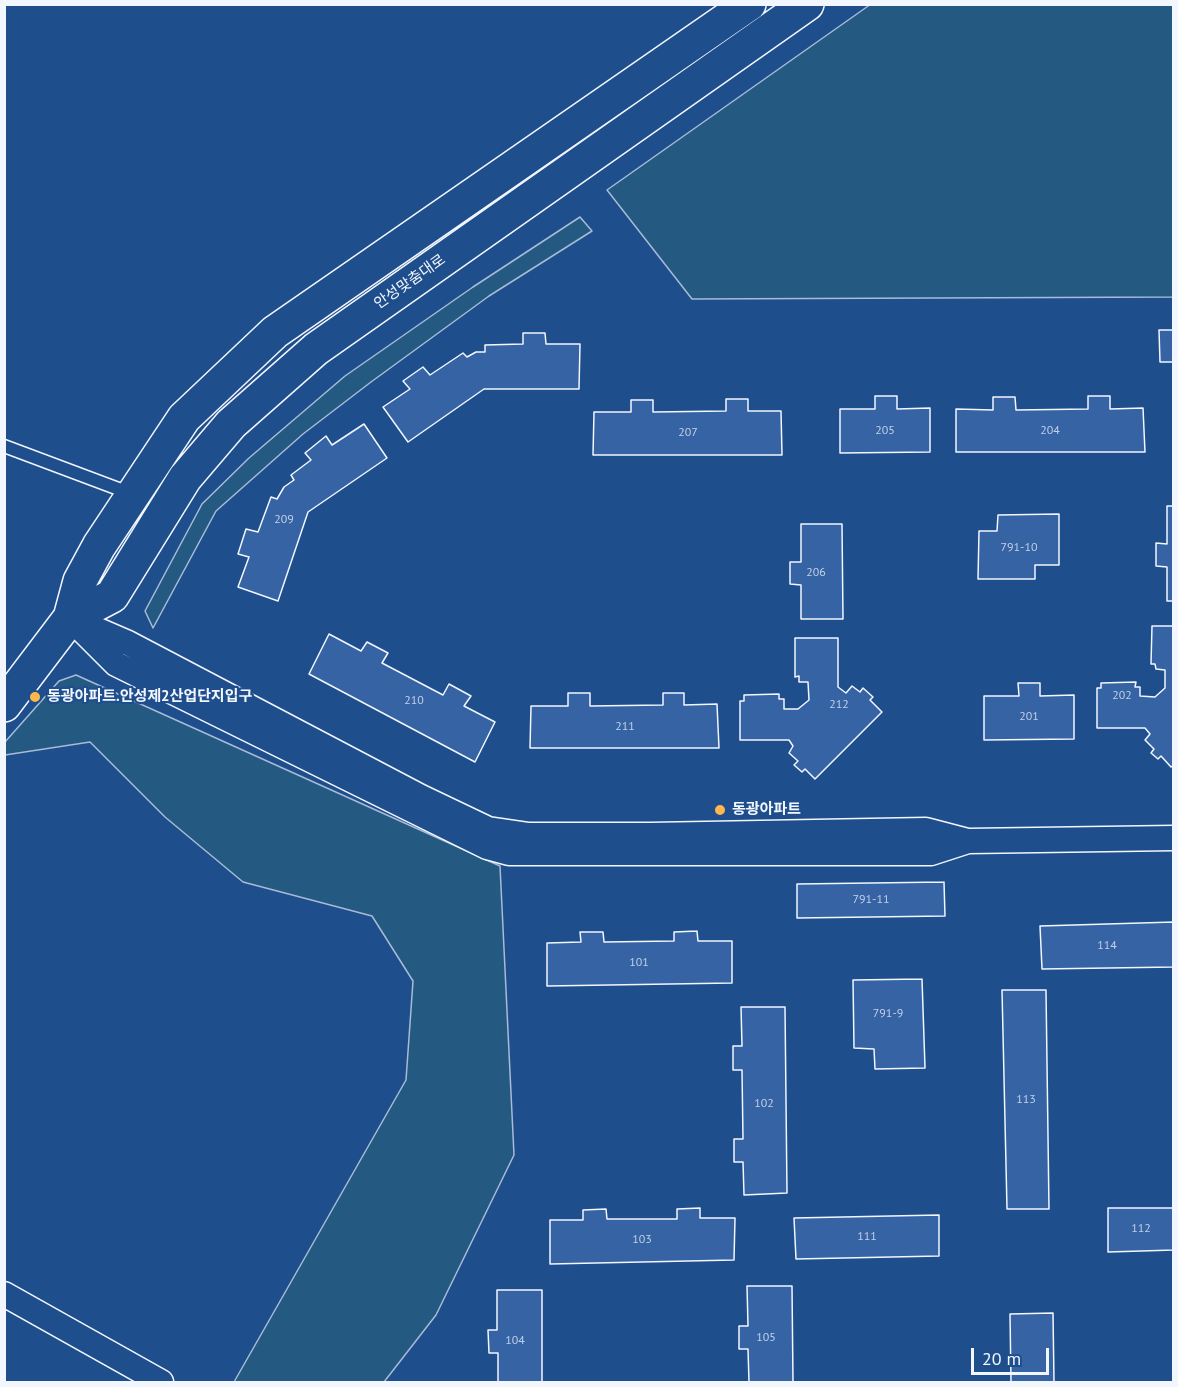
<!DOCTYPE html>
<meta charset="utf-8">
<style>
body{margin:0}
#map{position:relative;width:1178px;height:1387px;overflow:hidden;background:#1f4e8c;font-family:"PT Sans",sans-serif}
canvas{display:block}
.frame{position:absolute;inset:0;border:6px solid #f2f6ff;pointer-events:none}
.scale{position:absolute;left:971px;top:1348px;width:78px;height:27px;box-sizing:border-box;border:3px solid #f2f6ff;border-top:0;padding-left:8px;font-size:18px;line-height:21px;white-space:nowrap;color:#f2f6ff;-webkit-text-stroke:4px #1f4e8c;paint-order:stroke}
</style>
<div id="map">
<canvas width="1178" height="1387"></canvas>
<div class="frame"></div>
<div class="scale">20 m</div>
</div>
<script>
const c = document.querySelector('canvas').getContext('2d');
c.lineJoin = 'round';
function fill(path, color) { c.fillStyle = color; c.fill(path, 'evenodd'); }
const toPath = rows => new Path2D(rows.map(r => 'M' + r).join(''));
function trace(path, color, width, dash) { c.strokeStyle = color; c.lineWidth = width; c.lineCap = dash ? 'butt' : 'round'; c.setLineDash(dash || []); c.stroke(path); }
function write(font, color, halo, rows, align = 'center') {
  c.font = font + ' "PT Sans","Noto Sans KR",sans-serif'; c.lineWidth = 4.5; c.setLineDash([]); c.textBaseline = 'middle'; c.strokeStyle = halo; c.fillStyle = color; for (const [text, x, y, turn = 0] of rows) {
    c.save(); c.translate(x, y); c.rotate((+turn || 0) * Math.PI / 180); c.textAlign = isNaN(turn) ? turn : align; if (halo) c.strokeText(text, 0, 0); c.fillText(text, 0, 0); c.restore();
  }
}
const green = toPath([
 [871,4,1173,5,1173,297,692,299,607,190,871,4],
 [580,217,592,231,489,296,371,382,303,434,216,511,153,628,145,611,202,504,249,458,345,376,473,287,580,217],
 [76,675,500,866,514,1155,436,1315,384,1382,234,1382,406,1080,413,981,372,916,243,882,165,817,90,742,5,755,5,742,59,681,76,675]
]);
const building = toPath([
 [1159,330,1174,330,1174,362,1160,362,1159,330],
 [523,333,545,333,546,344,580,344,579,389,484,389,408,442,383,407,410,389,403,381,423,367,430,375,463,353,467,357,476,352,485,352,485,345,523,344,523,333],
 [875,396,897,396,897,409,930,408,930,452,840,453,840,409,875,409,875,396],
 [1088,396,1110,396,1110,409,1143,408,1145,452,956,452,956,409,993,410,993,397,1015,397,1016,410,1088,409,1088,396],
 [726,399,748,399,748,411,781,411,782,455,593,455,594,412,631,412,631,400,653,400,653,412,726,411,726,399],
 [364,424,387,458,308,512,278,601,238,587,249,557,238,554,246,529,258,532,271,497,277,499,284,487,294,480,291,475,311,460,305,453,326,436,332,445,364,424],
 [1167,506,1174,506,1174,601,1167,601,1167,567,1156,566,1156,543,1167,544,1167,506],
 [1059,514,1059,565,1035,565,1035,579,978,579,979,531,997,531,998,515,1059,514],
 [801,524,842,524,843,619,801,619,801,585,790,584,790,562,801,562,801,524],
 [1152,626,1174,626,1174,765,1171,767,1161,756,1158,759,1151,753,1154,749,1145,740,1150,734,1145,728,1097,728,1097,688,1101,688,1101,683,1136,682,1135,687,1140,687,1140,696,1155,697,1165,688,1165,670,1156,669,1155,664,1151,664,1152,626],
 [329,634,361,651,367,642,388,653,382,663,443,695,449,684,471,696,464,706,495,722,475,762,309,674,329,634],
 [795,638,838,638,838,687,846,693,852,686,860,692,863,688,873,697,870,700,882,712,815,779,805,769,802,772,794,765,798,761,789,753,793,746,789,740,740,740,740,701,744,701,744,695,779,694,779,699,784,699,784,709,798,709,809,700,808,682,799,682,799,676,795,677,795,638],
 [1018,683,1040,683,1040,696,1074,695,1074,739,984,740,984,696,1019,696,1018,683],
 [568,693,590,693,590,706,663,705,663,693,684,693,684,705,717,704,719,748,530,748,531,706,568,706,568,693],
 [944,882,945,916,797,918,797,884,944,882],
 [1174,922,1174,967,1042,969,1040,926,1174,922],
 [697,931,698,941,732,941,732,983,547,986,547,943,581,942,580,932,603,932,604,942,674,941,674,932,697,931],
 [922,979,925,1068,875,1069,874,1049,854,1048,853,980,922,979],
 [1002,990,1046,990,1049,1209,1007,1209,1002,990],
 [741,1007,785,1007,787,1193,744,1195,743,1162,734,1162,734,1139,743,1139,742,1070,733,1070,733,1046,742,1046,741,1007],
 [700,1208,700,1218,735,1218,734,1260,550,1264,550,1220,583,1220,583,1210,606,1209,607,1219,677,1219,677,1209,700,1208],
 [1108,1208,1174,1208,1174,1250,1108,1252,1108,1208],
 [939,1215,939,1256,796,1259,794,1218,939,1215],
 [747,1286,792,1286,793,1382,749,1382,748,1349,739,1349,739,1326,748,1326,747,1286],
 [497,1290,542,1290,542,1382,498,1382,498,1353,489,1353,488,1330,497,1330,497,1290],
 [1053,1313,1054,1382,1011,1382,1010,1314,1053,1313]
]);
const service = toPath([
 [4,446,132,494]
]);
const minor = toPath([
 [70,618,128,643,421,797,488,829,529,835,650,835,926,830,968,841,1174,838],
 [80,628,116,664,487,847,509,853,931,853,968,841],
 [4,1294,161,1382]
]);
const secondary = toPath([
 [70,618,112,596,185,478,231,424,316,349,807,4],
 [4,705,70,618,80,581,99,546,184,418,275,332,749,4]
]);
const markers = [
 [35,697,6,"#ffb74d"],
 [720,810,6,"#ffb74d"]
];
const numberNames = [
 ["205",885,431],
 ["204",1050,431],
 ["207",688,433],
 ["209",284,520],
 ["791-10",1019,548],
 ["206",816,573],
 ["202",1122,696],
 ["210",414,701],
 ["212",839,705],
 ["201",1029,717],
 ["211",625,727],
 ["791-11",871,900],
 ["114",1107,946],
 ["101",639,963],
 ["791-9",888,1014],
 ["113",1026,1100],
 ["102",764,1104],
 ["112",1141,1229],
 ["111",867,1237],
 ["103",642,1240],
 ["105",766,1338],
 ["104",515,1341]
];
const streetNames = [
 ["안성맞춤대로",410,282,-35]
];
const poiNames = [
 ["동광아파트.안성제2산업단지입구",47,697],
 ["동광아파트",732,810]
];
fill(green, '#245a82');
trace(green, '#a8bbd7', 1.5);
fill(building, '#3563a3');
trace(building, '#f2f6ff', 1.5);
trace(service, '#f2f6ff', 15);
trace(minor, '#f2f6ff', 27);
trace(secondary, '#f2f6ff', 36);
trace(service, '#1f4e8c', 12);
trace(minor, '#1f4e8c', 24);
trace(secondary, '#1f4e8c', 33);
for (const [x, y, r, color] of markers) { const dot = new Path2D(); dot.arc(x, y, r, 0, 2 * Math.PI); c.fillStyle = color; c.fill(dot); trace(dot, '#1f4e8c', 2); }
write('12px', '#c3d1e8', null, numberNames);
write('15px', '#f2f6ff', '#1f4e8c', streetNames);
write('bold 15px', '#f2f6ff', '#1f4e8c', poiNames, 'left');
</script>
